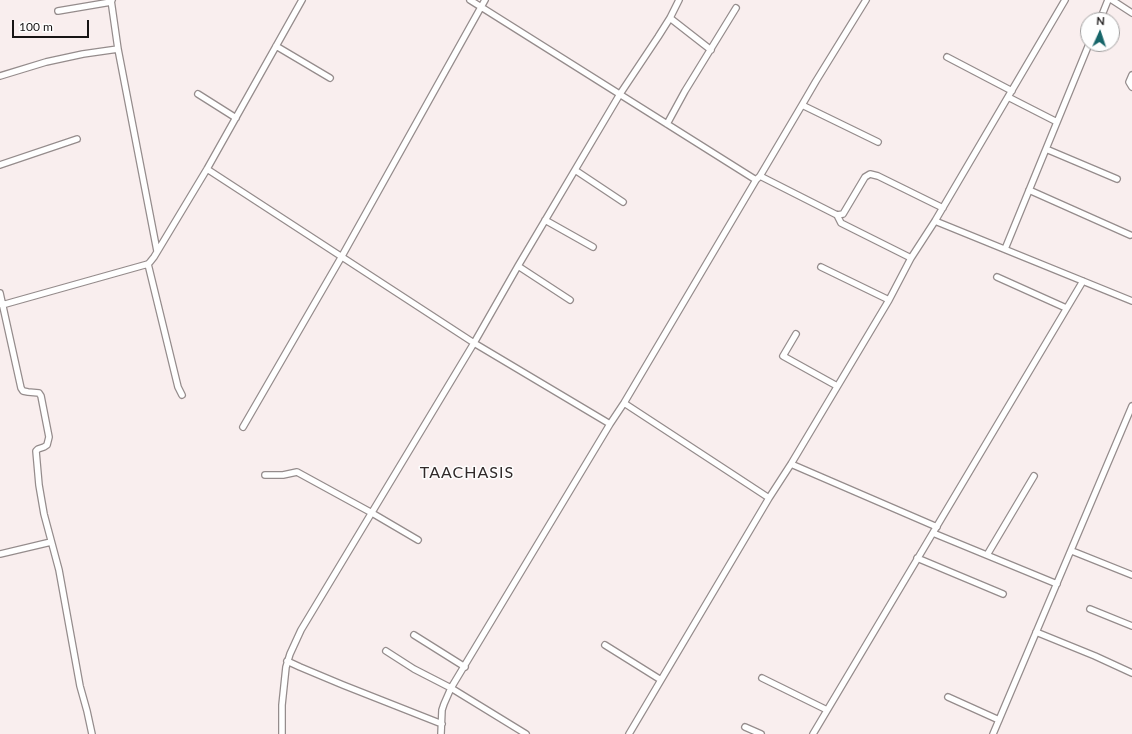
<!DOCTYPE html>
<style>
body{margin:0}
#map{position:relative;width:1132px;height:734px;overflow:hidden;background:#f9eeee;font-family:Lato,sans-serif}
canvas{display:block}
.north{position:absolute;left:1080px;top:12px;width:40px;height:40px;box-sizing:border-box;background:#fefefe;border:1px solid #a2a0a0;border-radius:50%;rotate:3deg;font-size:11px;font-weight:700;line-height:16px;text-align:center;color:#171414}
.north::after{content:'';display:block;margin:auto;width:14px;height:18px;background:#166569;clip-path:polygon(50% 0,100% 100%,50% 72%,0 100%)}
.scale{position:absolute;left:12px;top:20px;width:77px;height:18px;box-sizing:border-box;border:2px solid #171414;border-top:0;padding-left:5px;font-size:12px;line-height:14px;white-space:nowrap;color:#171414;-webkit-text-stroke:3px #fefefe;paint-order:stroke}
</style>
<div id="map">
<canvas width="1132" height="734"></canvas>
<div class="north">N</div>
<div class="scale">100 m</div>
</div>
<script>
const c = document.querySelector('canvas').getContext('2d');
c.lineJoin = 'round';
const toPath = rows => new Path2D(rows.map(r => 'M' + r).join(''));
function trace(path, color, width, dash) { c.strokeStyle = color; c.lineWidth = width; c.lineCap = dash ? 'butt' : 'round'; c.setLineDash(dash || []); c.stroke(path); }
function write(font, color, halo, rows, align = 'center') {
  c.font = font + ' Lato,sans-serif'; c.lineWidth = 3; c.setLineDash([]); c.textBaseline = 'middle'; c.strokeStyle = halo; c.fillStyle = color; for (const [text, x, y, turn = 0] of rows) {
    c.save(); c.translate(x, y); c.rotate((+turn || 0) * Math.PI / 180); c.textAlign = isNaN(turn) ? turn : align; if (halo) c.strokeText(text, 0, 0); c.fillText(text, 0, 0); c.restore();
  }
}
const minor = toPath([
 [111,0,118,49,157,251],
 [470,0,756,180],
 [1112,0,1132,13],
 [58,11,111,2,112,0],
 [670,18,711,50],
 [1100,20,1108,0],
 [276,46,330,78],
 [947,57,1012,91],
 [1132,75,1129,82,1132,87],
 [0,76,46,62,83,54,118,49],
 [198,94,236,118],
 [1008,97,1057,122],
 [802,105,878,142],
 [667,124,685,91,736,8],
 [1046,149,1117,179],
 [0,165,77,139],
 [207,169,474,343,610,424],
 [575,170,623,202],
 [760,176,837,215,843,214,865,177,870,174,878,176,943,208],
 [1029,190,1130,235],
 [837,215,841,223,911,258],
 [545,220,593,247],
 [935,221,1132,301],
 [1005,249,1089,44],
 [148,264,178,387,182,395],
 [518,266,570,300],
 [821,267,889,300],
 [997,277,1066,308],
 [0,293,21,388,23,391,28,392,39,393,41,396,49,437,47,445,44,447,38,449,36,451,39,485,44,514,59,570,80,686,87,711,92,734],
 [2,305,148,264,150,262,154,257,207,169,302,0],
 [796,334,783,356,837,386],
 [624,403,769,498],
 [243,427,342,256,485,0],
 [791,464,937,527],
 [265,475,283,475,297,472,372,513,418,540],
 [933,533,1057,584],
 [1072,551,1132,575],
 [0,554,51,542],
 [987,555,1034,476],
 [917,558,1003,594],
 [1090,609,1132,626],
 [1036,632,1095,656,1132,673],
 [414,635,465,667],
 [605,645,661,680],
 [386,651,414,669,451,688,526,734],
 [287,661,300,667,343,685,442,724],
 [762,678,827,710],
 [948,697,999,720],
 [745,727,761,734],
 [282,734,282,705,286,667,290,654,301,630,474,343,518,266,620,94,658,37,670,18,679,0],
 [441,734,442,710,444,704,451,688,610,424,624,403,756,180,760,176,802,105,816,81,866,0],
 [629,734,769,498,791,464,889,300,911,258,935,221,1065,0],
 [813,734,1083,281],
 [993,734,1132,406]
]);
const quarterNames = [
 ["TAACHASIS",467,473]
];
trace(minor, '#958c8c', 8);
trace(minor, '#fff', 5.5);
c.letterSpacing = '1px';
write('16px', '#312a2a', '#fefefe', quarterNames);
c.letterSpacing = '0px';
</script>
